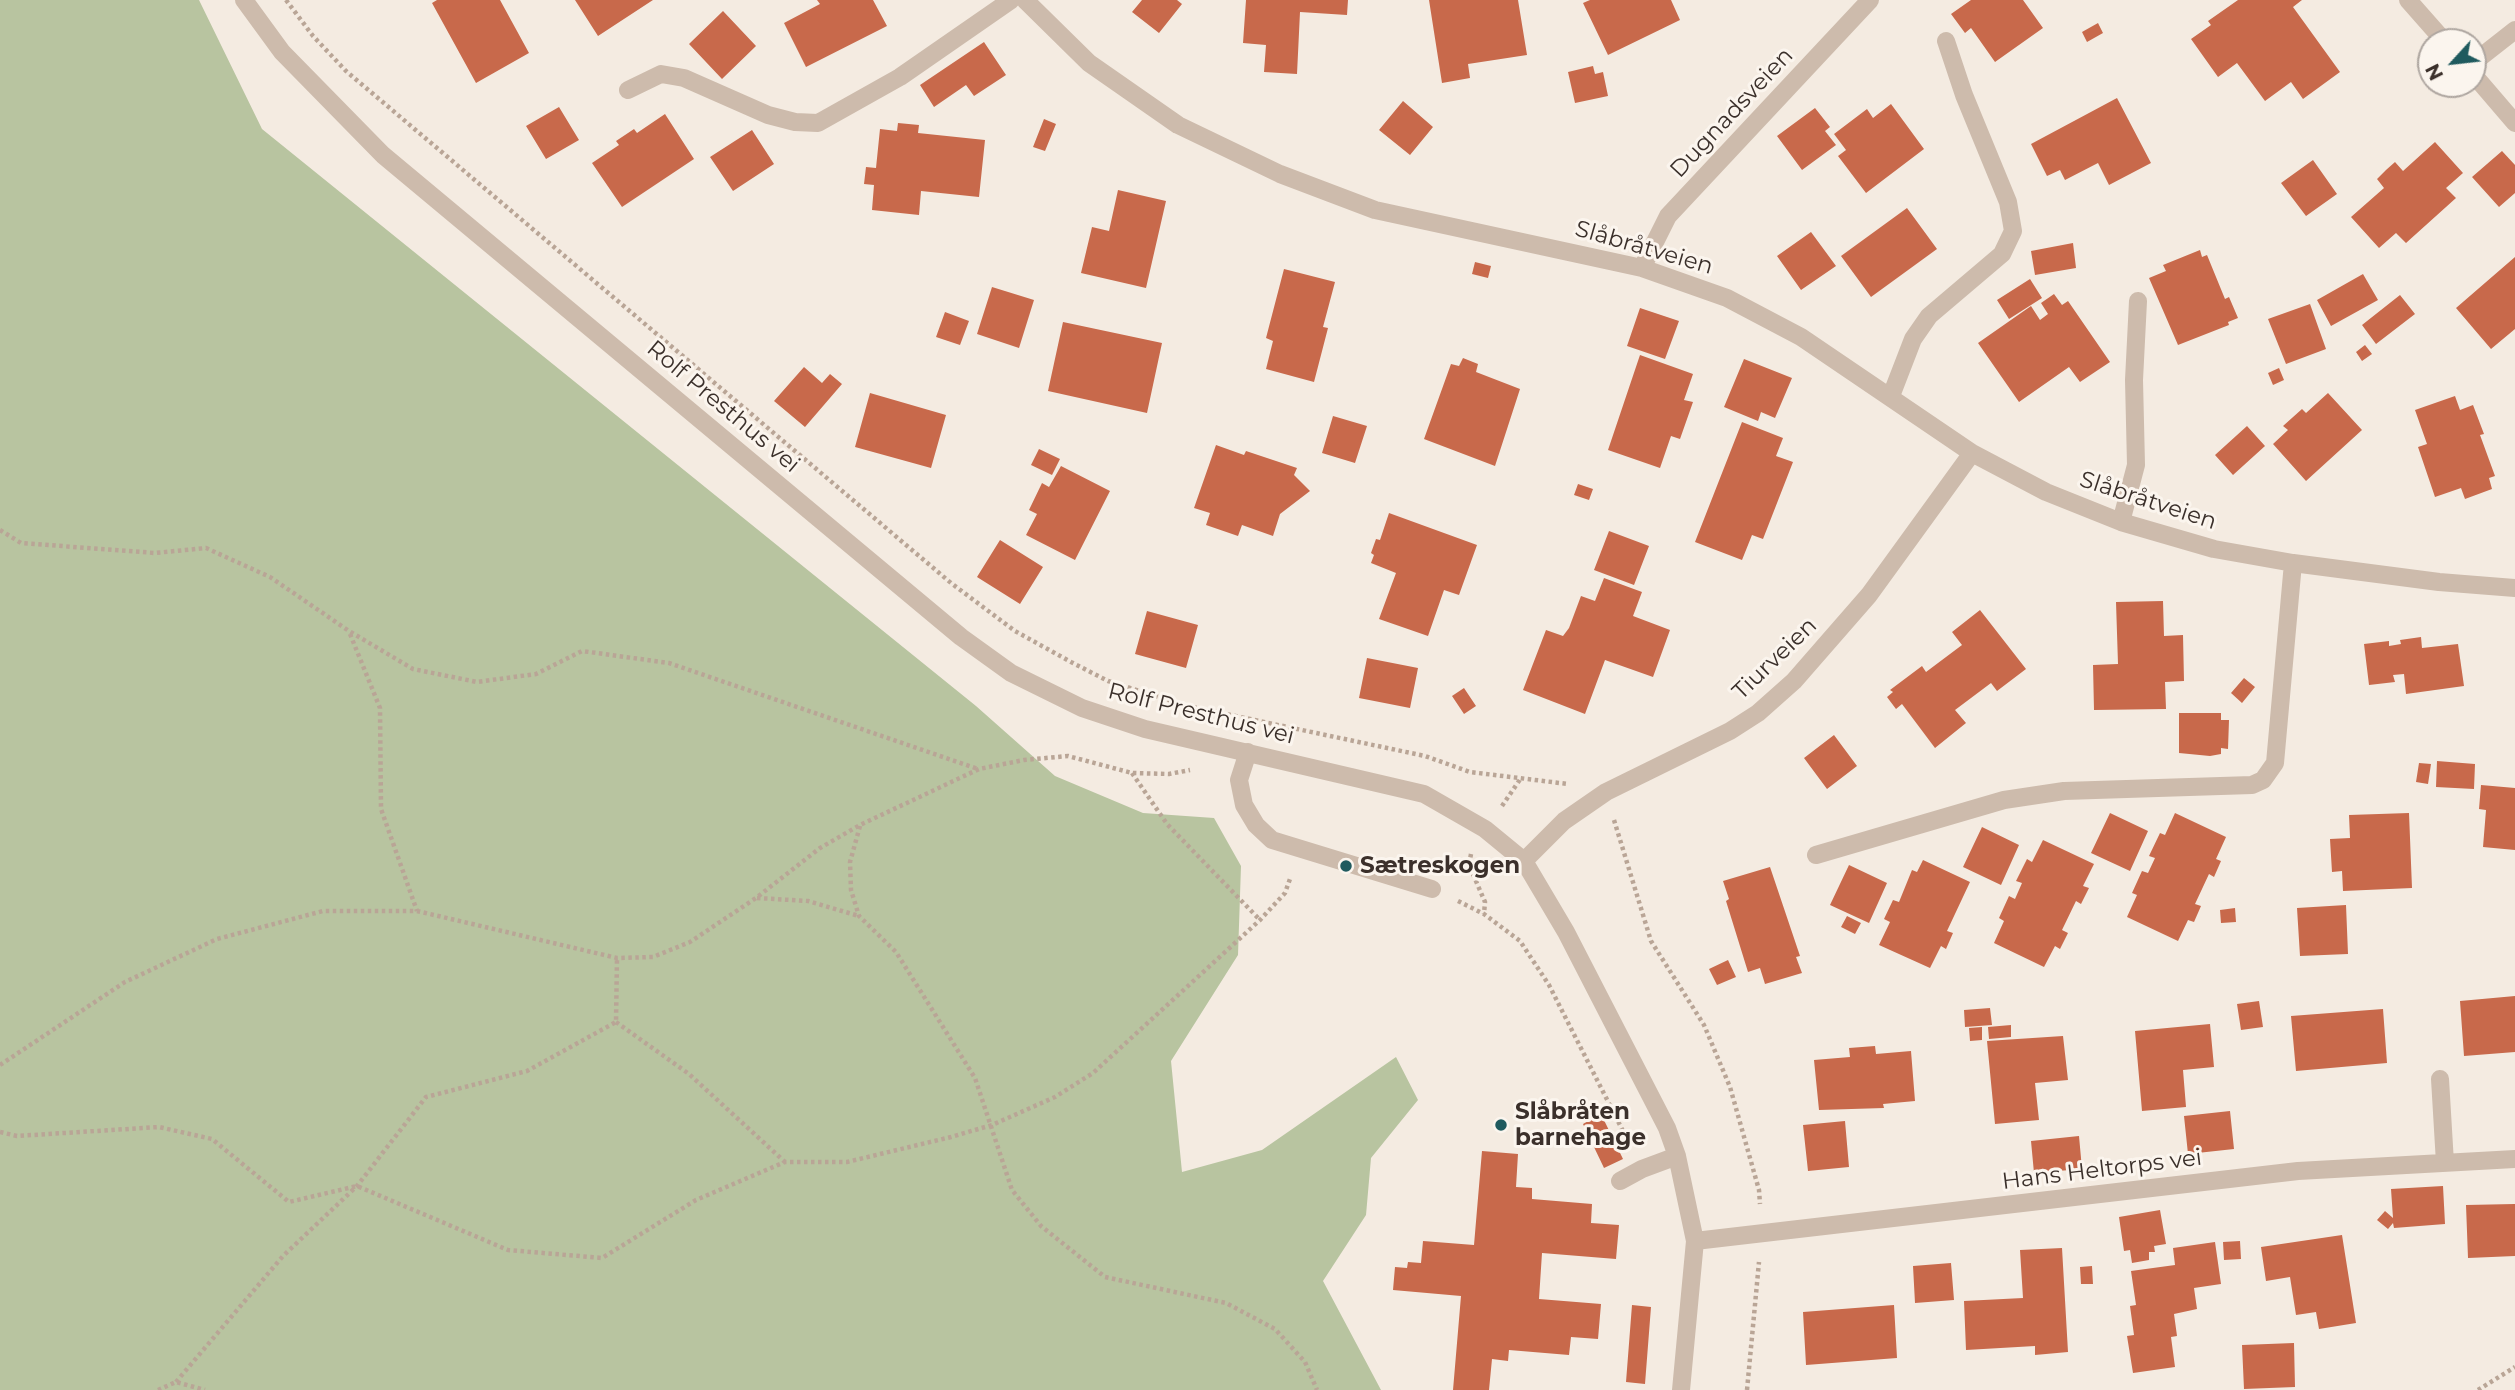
<!DOCTYPE html>
<meta charset="utf-8">
<style>
body{margin:0}
#map{position:relative;width:2515px;height:1390px;overflow:hidden;background:#f4ebe1;font-family:Montserrat,sans-serif}
canvas{display:block}
.north{position:absolute;left:2417px;top:28px;width:70px;height:70px;box-sizing:border-box;background:#fbf5ee;border:2px solid #aea6a0;border-radius:50%;rotate:243deg;font-size:19px;font-weight:700;line-height:28px;text-align:center;color:#3b302b}
.north::after{content:'';display:block;margin:auto;width:24px;height:32px;background:#1f5a5e;clip-path:polygon(50% 0,100% 100%,50% 72%,0 100%)}
</style>
<div id="map">
<canvas width="2515" height="1390"></canvas>
<div class="north">N</div>
</div>
<script>
const c = document.querySelector('canvas').getContext('2d');
c.lineJoin = 'round';
function fill(path, color) { c.fillStyle = color; c.fill(path, 'evenodd'); }
const toPath = rows => new Path2D(rows.map(r => 'M' + r).join(''));
function trace(path, color, width, dash) { c.strokeStyle = color; c.lineWidth = width; c.lineCap = dash ? 'butt' : 'round'; c.setLineDash(dash || []); c.stroke(path); }
function write(font, color, halo, rows, align = 'center') {
  c.font = font + ' Montserrat,sans-serif'; c.lineWidth = 6; c.setLineDash([]); c.textBaseline = 'middle'; c.strokeStyle = halo; c.fillStyle = color; for (const [text, x, y, turn = 0] of rows) {
    c.save(); c.translate(x, y); c.rotate((+turn || 0) * Math.PI / 180); c.textAlign = isNaN(turn) ? turn : align; if (halo) c.strokeText(text, 0, 0); c.fillText(text, 0, 0); c.restore();
  }
}
const green = toPath([
 [0,0,199,0,262,129,976,706,1055,776,1143,813,1214,818,1241,866,1238,955,1171,1061,1182,1172,1262,1150,1396,1057,1418,1100,1371,1158,1366,1215,1323,1281,1381,1390,0,1390]
]);
const building = toPath([
 [437,0,500,0,529,53,476,83,432,3],
 [575,0,653,0,598,36],
 [817,0,873,0,887,26,806,67,784,23,820,4],
 [1142,0,1177,0,1182,4,1159,33,1132,12],
 [1246,0,1348,0,1347,15,1300,12,1297,74,1264,72,1266,45,1243,43],
 [1429,0,1518,0,1527,55,1468,64,1470,78,1442,83],
 [1590,0,1671,0,1680,20,1608,55,1583,3],
 [1971,0,2023,0,2043,28,1995,62,1971,28,1965,33,1951,14],
 [2238,0,2302,0,2293,7,2340,72,2303,99,2291,82,2265,101,2237,63,2218,77,2191,39,2211,25,2208,21],
 [723,11,756,46,722,79,689,44],
 [2098,23,2103,33,2087,42,2082,32],
 [984,42,1006,75,974,96,966,85,934,107,920,85],
 [1593,66,1595,74,1603,72,1608,96,1575,103,1568,72],
 [2117,98,2151,163,2109,185,2098,163,2065,180,2060,170,2047,176,2031,144],
 [1403,101,1433,127,1410,155,1379,130],
 [1891,104,1924,149,1866,193,1838,156,1846,150,1834,134,1867,109,1873,118],
 [559,107,579,140,546,159,526,126],
 [1815,108,1830,127,1825,131,1836,145,1802,170,1777,136],
 [665,114,694,159,622,207,592,163,619,145,616,141,634,129,637,133],
 [1044,119,1056,124,1045,151,1033,147],
 [898,123,919,125,918,133,985,140,979,197,921,191,919,215,872,210,874,185,864,184,866,167,876,168,880,129,897,131],
 [752,130,774,164,733,191,710,157],
 [2435,142,2463,173,2446,188,2456,198,2406,243,2396,233,2379,248,2351,217,2384,188,2377,179,2386,170,2395,162,2403,171],
 [2502,151,2515,165,2515,193,2499,207,2472,177],
 [2313,160,2337,194,2306,216,2281,183],
 [1118,190,1166,201,1146,288,1081,273,1092,227,1109,231],
 [1907,208,1937,249,1871,297,1841,256],
 [1811,232,1836,266,1801,290,1777,256],
 [2073,243,2076,268,2035,275,2031,251],
 [2200,250,2202,257,2207,255,2225,299,2229,297,2238,318,2228,322,2229,325,2178,345,2149,278,2166,271,2163,265],
 [2515,257,2515,329,2491,349,2456,308],
 [1475,262,1491,266,1488,278,1472,274],
 [1284,269,1335,282,1323,327,1328,328,1314,382,1266,369,1273,341,1266,338],
 [2363,274,2378,300,2331,326,2317,300],
 [2030,279,2042,298,2009,319,1997,300],
 [992,287,1034,300,1019,348,977,334],
 [2054,294,2062,305,2068,301,2110,362,2080,382,2069,367,2019,402,1978,343,2031,306,2040,320,2048,314,2041,303],
 [2400,295,2415,314,2376,344,2362,325],
 [2310,304,2326,349,2286,364,2268,319],
 [1640,308,1679,321,1665,359,1627,346],
 [945,312,969,321,960,345,936,337],
 [1063,322,1162,343,1147,413,1048,391],
 [2365,345,2372,354,2362,361,2356,352],
 [1640,355,1693,374,1684,400,1693,402,1680,439,1671,436,1660,468,1608,450],
 [1463,358,1478,364,1476,372,1520,389,1495,466,1424,439,1451,364,1459,366],
 [1744,359,1792,378,1775,418,1761,412,1758,421,1724,407],
 [804,367,822,383,830,374,842,384,805,427,774,401],
 [2279,368,2284,380,2273,385,2268,373],
 [870,393,946,415,931,468,855,447],
 [2328,393,2362,430,2306,481,2273,444,2288,430,2283,426,2302,409,2306,413],
 [2455,396,2460,410,2473,405,2484,434,2480,435,2495,476,2489,478,2492,489,2465,499,2461,488,2435,497,2418,447,2427,444,2415,410],
 [1333,416,1367,426,1355,463,1322,453],
 [1742,422,1783,438,1776,456,1793,462,1763,539,1752,535,1742,560,1695,542],
 [2247,426,2265,446,2233,475,2215,455],
 [1216,445,1244,455,1246,451,1297,468,1294,475,1310,491,1280,514,1273,536,1242,525,1238,536,1206,525,1210,513,1194,508],
 [1039,449,1060,459,1052,475,1031,465],
 [1061,466,1110,491,1075,560,1026,535,1037,514,1029,510,1042,483,1049,487],
 [1578,484,1593,489,1589,500,1574,495],
 [1389,513,1477,545,1459,595,1444,590,1428,636,1379,619,1396,573,1371,563,1374,555,1371,553,1376,539,1380,540],
 [1609,531,1649,546,1634,585,1594,570],
 [1000,540,1043,567,1020,604,977,577],
 [1604,578,1642,592,1633,616,1670,630,1653,677,1605,660,1585,714,1523,690,1546,630,1563,636,1569,628,1581,596,1595,601],
 [2163,601,2164,636,2183,635,2184,681,2165,682,2166,709,2094,710,2093,665,2118,664,2116,602],
 [1980,610,2026,669,1997,691,1991,683,1955,710,1966,723,1935,748,1902,704,1896,709,1887,697,1893,692,1890,690,1922,666,1926,672,1962,645,1952,632],
 [1147,611,1198,625,1186,668,1135,654],
 [2421,637,2422,648,2458,644,2464,686,2406,694,2404,674,2393,675,2395,682,2369,685,2364,644,2389,641,2389,646,2401,644,2400,640],
 [1367,658,1418,668,1410,708,1359,698],
 [2244,678,2255,687,2242,703,2231,693],
 [1464,688,1476,706,1464,714,1452,696],
 [2179,713,2221,713,2221,720,2229,720,2228,749,2221,748,2221,754,2210,756,2179,753],
 [1834,735,1857,766,1827,789,1804,758],
 [2437,761,2475,764,2474,789,2436,787],
 [2419,763,2431,764,2428,784,2416,782],
 [2481,785,2515,788,2515,850,2483,847,2486,810,2479,809],
 [2110,813,2148,831,2130,871,2091,853],
 [2175,813,2226,837,2216,859,2221,861,2214,877,2209,874,2195,904,2201,906,2194,922,2188,920,2178,941,2127,917,2137,895,2132,893,2142,871,2148,873,2155,858,2149,856,2160,833,2165,835],
 [2409,813,2412,888,2343,891,2342,871,2332,872,2330,839,2350,838,2349,815],
 [1982,827,2019,845,2001,885,1963,867],
 [2043,840,2094,864,2083,886,2089,888,2081,904,2076,901,2062,930,2068,933,2060,949,2055,946,2044,967,1994,943,2004,921,1999,918,2009,896,2015,899,2022,883,2016,881,2027,859,2032,862],
 [1923,860,1970,882,1947,931,1953,933,1946,949,1941,946,1930,968,1879,945,1890,922,1884,919,1893,900,1899,902,1912,870,1917,872],
 [1849,865,1887,883,1869,923,1830,905],
 [1770,867,1800,956,1796,957,1802,973,1765,984,1760,968,1748,972,1726,901,1729,899,1723,881],
 [2346,905,2348,954,2300,956,2297,908],
 [2235,908,2236,922,2221,923,2220,910],
 [1847,916,1861,923,1855,934,1841,927],
 [1728,960,1736,977,1717,985,1709,969],
 [2515,996,2515,1052,2464,1056,2460,1001],
 [2259,1001,2263,1027,2241,1030,2237,1004],
 [1990,1008,1992,1025,1965,1027,1964,1010],
 [2383,1009,2387,1063,2296,1071,2291,1016],
 [2210,1024,2214,1067,2183,1070,2186,1107,2142,1111,2135,1031],
 [2011,1025,2011,1037,1989,1039,1988,1027],
 [1982,1027,1982,1040,1970,1041,1969,1028],
 [2063,1036,2068,1080,2035,1083,2039,1120,1995,1124,1987,1041],
 [1875,1046,1876,1054,1911,1051,1915,1101,1883,1104,1884,1108,1819,1110,1814,1060,1850,1057,1849,1048],
 [2230,1111,2234,1149,2188,1154,2184,1116],
 [1601,1114,1623,1159,1604,1168,1583,1124],
 [1845,1121,1849,1167,1808,1171,1803,1125],
 [2079,1136,2082,1169,2034,1173,2031,1141],
 [1482,1151,1518,1154,1516,1187,1532,1188,1532,1199,1592,1204,1591,1223,1619,1225,1616,1259,1542,1253,1539,1299,1601,1304,1598,1339,1571,1337,1569,1355,1509,1350,1508,1361,1492,1359,1489,1390,1453,1390,1461,1296,1393,1290,1395,1267,1407,1268,1408,1262,1421,1263,1423,1241,1474,1245],
 [2443,1186,2445,1224,2394,1228,2393,1223,2388,1229,2377,1220,2385,1211,2393,1218,2391,1189],
 [2515,1204,2515,1256,2468,1258,2466,1205],
 [2160,1210,2166,1244,2154,1246,2155,1252,2149,1252,2149,1260,2132,1263,2130,1250,2124,1251,2119,1217],
 [2342,1235,2356,1323,2319,1329,2316,1312,2296,1315,2290,1277,2266,1281,2261,1247],
 [2240,1241,2241,1259,2224,1260,2223,1242],
 [2215,1242,2221,1284,2194,1288,2197,1309,2174,1314,2177,1336,2171,1337,2175,1367,2133,1373,2127,1336,2134,1335,2130,1306,2136,1305,2131,1271,2175,1265,2173,1248],
 [2062,1248,2068,1352,2035,1355,2035,1346,1966,1350,1964,1301,2023,1298,2020,1250],
 [1951,1263,1954,1300,1915,1303,1913,1266],
 [2092,1266,2093,1284,2081,1284,2080,1267],
 [1632,1305,1651,1307,1645,1384,1626,1382],
 [1894,1305,1897,1358,1806,1365,1803,1312],
 [2294,1343,2295,1387,2244,1389,2242,1345]
]);
const path = toPath([
 [286,0,313,36,346,71,951,583,1015,631,1071,662,1108,681,1181,704],
 [0,530,21,543,155,553,206,548,270,577,349,631,413,669,477,682,536,674,582,651,669,663,978,769],
 [350,634,380,708,381,809,417,911],
 [1193,707,1425,756,1470,772,1568,784],
 [1132,773,1167,824,1260,920],
 [1502,806,1521,778],
 [1614,820,1651,941,1704,1025,1730,1087,1759,1190,1760,1204],
 [860,826,850,862,851,890,859,916,896,952,975,1078,1012,1190,1041,1226,1105,1277,1226,1303,1275,1329,1305,1362,1317,1390],
 [1471,854,1469,865,1485,902,1484,914],
 [757,898,808,901,859,916],
 [1458,901,1484,914,1520,941,1549,985,1630,1145],
 [616,1022,689,1074,785,1162],
 [0,1065,125,982,217,939,323,911,417,911,617,958,653,957,690,942,756,898,820,848,860,825,979,769,1024,760,1068,756,1132,773,1169,774,1190,770],
 [0,1132,17,1136,159,1127,212,1139,289,1202,357,1186,508,1250,602,1258,696,1200,785,1162,847,1162,951,1137,992,1125,1055,1097,1093,1073,1260,920,1285,893,1291,876],
 [176,1382,283,1256,357,1186,426,1097,527,1071,616,1022,617,958],
 [158,1390,176,1382,205,1390],
 [1747,1390,1759,1262],
 [2478,1390,2515,1367]
]);
const minor = toPath([
 [244,0,282,52,383,155,961,637,1011,673,1082,708,1145,729,1424,794,1485,829,1524,861,1566,932,1667,1128,1677,1156,1695,1241,1681,1390],
 [1025,0,1089,63,1178,125,1280,174,1375,210,1642,268,1727,298,1801,337,1972,453,2046,492,2121,522,2214,549,2293,563,2439,582,2515,588],
 [2408,0,2445,42],
 [2473,63,2515,30],
 [2473,74,2515,123],
 [628,90,661,74,684,78,768,115,795,122,818,123,900,77,1011,0],
 [1642,268,1668,216,1870,0],
 [1891,396,1913,339,1929,316,2002,254,2013,231,2008,202,1964,95,1946,41],
 [2121,522,2136,465,2134,380,2138,301],
 [1248,752,1239,780,1244,805,1256,825,1272,840,1432,889],
 [1816,855,2004,800,2064,791,2252,785,2263,780,2275,763,2293,563],
 [1524,861,1564,821,1606,792,1730,731,1758,713,1794,681,1869,595,1972,453],
 [2440,1079,2445,1163],
 [1620,1181,1642,1169,1677,1156],
 [1695,1241,2298,1171,2515,1159]
]);
const markers = [
 [1346,866,7,"#1f5a5e"],
 [1501,1125,7,"#1f5a5e"]
];
const streetNames = [
 ["Dugnadsveien",1732,113,-47],
 ["Slåbråtveien",1644,248,16],
 ["Rolf Presthus vei",723,407,40],
 ["Slåbråtveien",2148,501,18],
 ["Tiurveien",1775,659,-44],
 ["Rolf Presthus vei",1201,714,14],
 ["Hans Heltorps vei",2102,1170,-7]
];
const poiNames = [
 ["Sætreskogen",1360,866],
 ["Slåbråten",1515,1112],
 ["barnehage",1515,1138]
];
fill(green, '#b8c4a0');
fill(building, '#c8694b');
trace(path, '#b9a596', 4.5, [3.5, 3.5]);
trace(minor, '#cdbbac', 18);
for (const [x, y, r, color] of markers) { const dot = new Path2D(); dot.arc(x, y, r, 0, 2 * Math.PI); c.fillStyle = color; c.fill(dot); trace(dot, '#fbf5ee', 2.5); }
write('23px', '#3b302b', '#fbf5ee', streetNames);
write('bold 23px', '#3b302b', '#fbf5ee', poiNames, 'left');
</script>
